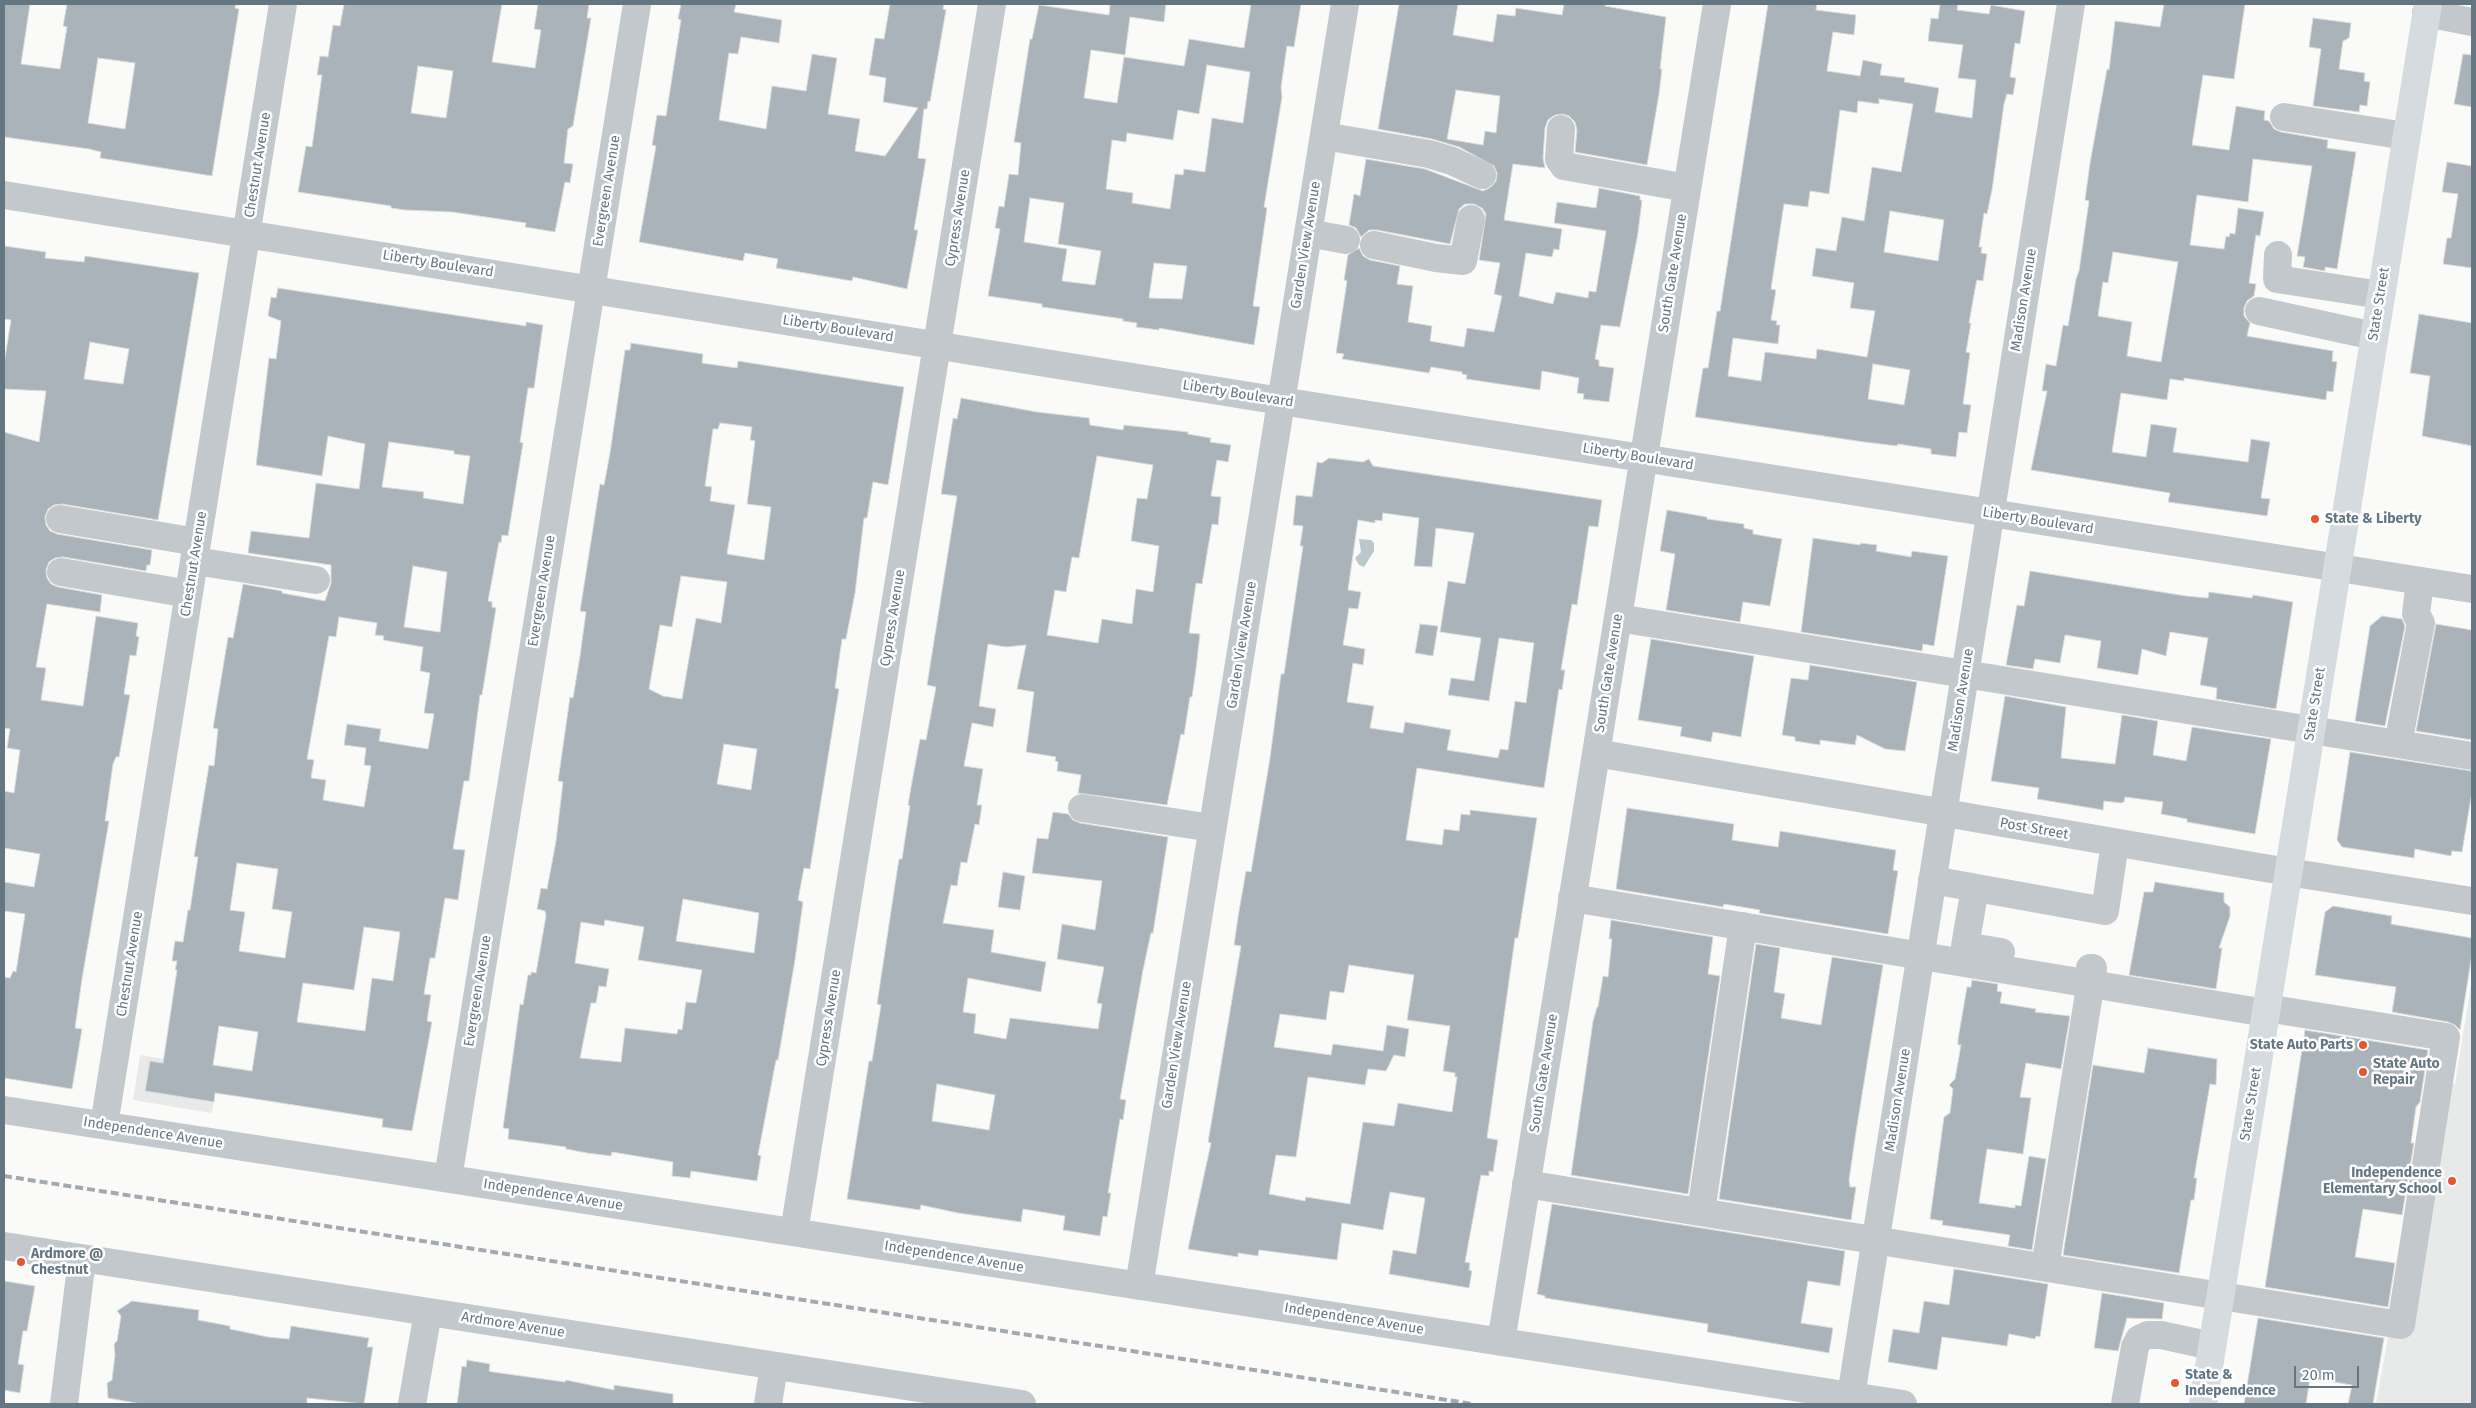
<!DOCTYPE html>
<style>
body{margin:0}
#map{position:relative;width:2476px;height:1408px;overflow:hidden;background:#fafaf8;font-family:"Fira Sans",sans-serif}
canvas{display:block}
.frame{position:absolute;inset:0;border:5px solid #657683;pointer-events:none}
.scale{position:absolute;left:2294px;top:1366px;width:65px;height:22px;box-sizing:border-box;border:2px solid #657683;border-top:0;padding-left:6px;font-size:15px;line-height:18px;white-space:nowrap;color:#657683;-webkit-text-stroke:4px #fff;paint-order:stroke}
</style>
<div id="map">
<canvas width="2476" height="1408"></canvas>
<div class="frame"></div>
<div class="scale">20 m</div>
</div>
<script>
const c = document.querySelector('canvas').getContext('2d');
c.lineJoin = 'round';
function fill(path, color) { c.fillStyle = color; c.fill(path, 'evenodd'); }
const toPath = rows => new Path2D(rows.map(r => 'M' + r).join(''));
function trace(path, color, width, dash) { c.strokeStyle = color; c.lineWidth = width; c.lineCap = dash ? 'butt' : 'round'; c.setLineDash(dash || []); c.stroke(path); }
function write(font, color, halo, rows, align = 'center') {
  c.font = font + ' "Fira Sans",sans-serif'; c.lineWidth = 5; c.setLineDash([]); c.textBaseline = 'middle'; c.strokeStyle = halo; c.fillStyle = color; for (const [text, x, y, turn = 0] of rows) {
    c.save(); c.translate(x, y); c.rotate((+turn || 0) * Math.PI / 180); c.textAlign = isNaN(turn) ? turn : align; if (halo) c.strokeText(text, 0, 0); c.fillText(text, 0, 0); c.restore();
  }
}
const built = toPath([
 [2472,979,2472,1404,2376,1404,2389,1332,2412,1335,2449,1084,2455,1084],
 [140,1055,219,1068,212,1113,133,1100]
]);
const water = toPath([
 [1359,539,1371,540,1374,543,1374,551,1364,567,1359,565,1355,558,1361,552]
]);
const building = toPath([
 [4,4,30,4,21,64,60,69,67,27,63,26,67,4,236,4,235,8,239,9,212,176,100,158,101,152,89,149,4,137,4,4],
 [98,58,135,63,125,129,88,123,98,58],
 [344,4,502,4,492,62,535,68,541,30,534,29,538,4,589,4,587,18,591,18,573,126,568,129,564,163,573,164,570,183,565,182,555,232,525,227,526,223,452,212,405,210,391,208,391,206,298,192,306,146,312,147,322,75,317,75,320,56,328,57,333,25,340,26,344,4],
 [418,66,453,71,446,118,411,113,418,66],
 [681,4,736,4,734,12,782,20,779,43,741,37,738,54,729,53,719,120,766,129,772,86,806,91,812,54,837,58,828,114,860,119,855,151,885,156,918,108,883,102,886,78,869,75,875,38,884,39,890,4,944,4,943,9,946,10,930,102,928,101,927,109,924,109,918,158,926,159,914,230,918,230,907,289,853,277,852,281,776,268,778,259,745,253,743,261,639,242,656,146,652,145,657,115,666,116,681,20,678,19,681,4],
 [1110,4,1166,4,1164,22,1130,17,1125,55,1091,50,1084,98,1117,103,1124,57,1184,66,1189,39,1244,48,1251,4,1301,4,1294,47,1287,46,1281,87,1282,97,1264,207,1267,208,1253,306,1260,307,1254,345,1159,328,1159,330,1136,327,1137,323,1123,321,1123,319,1042,307,1042,304,988,296,1000,229,995,228,999,206,1004,207,1009,174,1018,175,1021,143,1014,142,1030,39,1032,39,1039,5,1109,15,1110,4],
 [1207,65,1250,72,1243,123,1212,118,1205,172,1184,169,1183,175,1175,174,1170,209,1132,203,1133,193,1106,189,1112,140,1126,142,1127,133,1173,140,1178,110,1199,114,1207,65],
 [1030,198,1064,203,1058,244,1101,251,1095,285,1062,281,1067,249,1024,242,1030,198],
 [1154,263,1187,266,1182,299,1149,298,1154,263],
 [1399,4,1458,4,1453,35,1493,42,1497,14,1515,16,1516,8,1562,15,1564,4,1606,4,1605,6,1666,17,1660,69,1662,69,1659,94,1647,165,1575,152,1577,130,1575,122,1569,116,1563,114,1555,115,1548,120,1545,128,1543,158,1545,168,1513,164,1504,220,1562,229,1559,250,1554,249,1552,257,1526,253,1519,296,1553,304,1556,292,1588,298,1589,291,1596,292,1606,231,1554,223,1557,202,1596,208,1599,188,1640,196,1640,200,1642,200,1638,233,1620,327,1601,325,1595,359,1599,360,1599,366,1614,368,1609,402,1583,399,1584,394,1577,393,1579,378,1542,371,1540,390,1466,379,1467,375,1462,374,1462,372,1431,367,1429,373,1342,359,1344,354,1336,353,1347,281,1344,280,1348,255,1359,248,1363,256,1370,260,1400,266,1397,284,1413,286,1408,322,1432,326,1430,341,1464,347,1467,328,1494,332,1502,296,1494,294,1500,263,1479,260,1486,214,1482,208,1474,204,1465,204,1459,209,1450,244,1377,230,1369,230,1361,237,1356,228,1349,225,1354,194,1360,196,1366,159,1425,169,1483,191,1491,187,1496,181,1497,173,1494,166,1459,147,1432,139,1378,129,1399,4],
 [1456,90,1500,96,1496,133,1485,131,1483,145,1447,139,1456,90],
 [1768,4,1817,4,1816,10,1856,15,1854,35,1833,32,1827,71,1860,76,1863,60,1882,64,1880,75,1905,78,1904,82,1939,88,1935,112,1972,118,1976,80,1958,78,1963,45,1928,41,1931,18,1938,19,1940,4,1958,4,1957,10,1989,14,1991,5,2025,11,2020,44,2015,43,2010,77,2016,78,2013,95,2007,94,2004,104,1992,190,1987,214,1984,213,1979,247,1982,247,1981,253,1987,254,1983,281,1977,280,1976,284,1969,323,1971,323,1966,352,1970,353,1963,404,1971,405,1967,433,1959,432,1956,457,1931,454,1931,449,1898,444,1897,446,1864,442,1695,417,1703,368,1708,368,1717,311,1720,311,1768,4],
 [1879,99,1913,104,1901,172,1872,167,1864,221,1842,217,1836,251,1816,248,1812,276,1854,283,1850,308,1875,311,1867,357,1817,349,1816,359,1765,352,1761,381,1728,376,1733,338,1778,344,1780,325,1776,325,1777,321,1771,320,1776,290,1771,289,1784,204,1808,207,1810,191,1829,194,1840,110,1857,113,1858,101,1879,104,1879,99],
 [1890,211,1944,220,1938,261,1884,252,1890,211],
 [1873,364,1910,370,1904,405,1868,399,1873,364],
 [2164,4,2245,4,2234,79,2203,75,2192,145,2229,150,2236,106,2265,111,2264,120,2269,121,2274,129,2281,132,2328,140,2327,148,2356,152,2337,269,2325,267,2325,271,2303,267,2305,257,2297,256,2312,166,2253,159,2248,202,2197,195,2190,245,2224,249,2226,236,2229,237,2230,233,2235,234,2238,208,2264,212,2260,236,2256,235,2249,283,2256,284,2254,296,2247,301,2244,308,2244,316,2250,323,2247,336,2333,351,2332,361,2337,362,2333,392,2327,391,2326,400,2184,378,2184,381,2170,379,2167,400,2121,393,2112,452,2146,457,2151,424,2177,428,2173,452,2248,462,2251,439,2270,442,2261,498,2270,499,2267,516,2168,502,2170,493,2031,470,2047,391,2042,391,2046,364,2056,366,2063,325,2068,326,2076,279,2079,271,2089,201,2085,200,2090,163,2107,69,2109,70,2115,21,2160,27,2164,4],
 [2113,252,2178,262,2161,362,2127,356,2132,322,2098,316,2103,282,2108,283,2113,252],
 [2313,18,2351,23,2349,38,2343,41,2339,69,2365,73,2364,81,2370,82,2367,106,2360,105,2359,112,2313,106,2321,49,2309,47,2313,18],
 [2463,54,2472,55,2472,107,2454,104,2463,54],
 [2447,162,2472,166,2472,268,2443,264,2447,238,2451,238,2458,194,2442,192,2447,162],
 [4,246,46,252,45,258,84,262,85,256,199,273,158,520,62,504,54,505,48,509,45,517,46,525,50,531,57,534,152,550,150,565,147,565,146,571,63,557,55,558,49,562,46,570,47,578,51,584,58,587,102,595,100,612,47,604,36,667,46,668,41,700,83,706,96,616,138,623,136,636,139,637,136,656,130,655,124,694,130,695,119,757,116,757,113,764,105,821,109,821,82,979,75,1028,82,1029,72,1089,4,1078,4,977,10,978,13,971,16,972,25,914,4,911,4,882,34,887,40,854,4,848,4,791,14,793,20,750,7,748,10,729,4,728,4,432,39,442,46,391,4,389,4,364,11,320,4,319,4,246],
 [90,342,129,349,123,384,84,379,90,342],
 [278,288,526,326,526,322,543,325,534,388,528,388,520,442,523,443,508,536,502,535,501,543,499,542,488,601,492,602,492,607,496,608,482,695,480,695,469,781,464,781,453,849,465,850,458,900,445,898,435,958,430,958,424,994,431,995,427,1021,432,1022,412,1131,382,1127,383,1119,262,1100,215,1093,214,1102,145,1091,150,1061,163,1063,177,970,175,970,177,961,172,961,175,941,183,942,188,910,190,910,198,857,194,857,209,765,214,766,218,729,213,728,228,637,233,638,243,584,282,591,282,593,325,601,331,583,331,565,248,553,251,531,309,538,316,483,359,489,365,444,328,436,322,476,256,465,269,358,276,359,281,321,268,316,271,297,276,298,278,288],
 [389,442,454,451,454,454,470,456,463,504,423,498,424,492,382,487,389,442],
 [413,566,447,572,440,632,404,627,413,566],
 [339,617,377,623,375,635,384,636,383,640,423,647,420,671,430,673,424,713,434,714,428,749,379,741,381,729,347,724,344,745,366,748,364,765,371,766,364,807,323,800,326,780,311,778,314,760,307,759,329,636,336,637,339,617],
 [237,863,278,869,272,909,292,912,285,958,239,951,245,912,230,910,237,863],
 [364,927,400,932,393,981,372,978,365,1031,297,1022,303,983,354,990,364,927],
 [219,1026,258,1032,252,1071,213,1065,219,1026],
 [2419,314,2472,323,2472,446,2422,436,2430,376,2410,373,2419,314],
 [631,343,703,354,702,363,737,368,738,361,904,387,888,485,873,482,867,518,864,518,855,593,846,639,842,639,835,688,839,689,810,869,804,868,798,900,803,902,795,960,778,1060,776,1060,758,1155,761,1156,757,1181,691,1171,690,1178,672,1176,673,1162,612,1152,611,1156,587,1153,566,1149,566,1147,508,1139,509,1129,503,1128,520,1004,523,1005,528,975,531,975,531,972,536,973,546,916,545,911,537,909,541,888,547,889,556,841,563,782,558,781,570,697,573,698,580,656,586,612,580,611,600,484,604,485,610,453,625,350,630,350,631,343],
 [720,423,752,427,750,440,755,441,747,504,771,507,764,560,727,554,735,505,710,501,712,487,705,486,713,429,718,429,720,423],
 [681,576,727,582,721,623,696,618,682,699,663,696,649,689,660,625,672,627,681,576],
 [724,744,757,749,751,790,717,784,724,744],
 [683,899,759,913,754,953,676,941,683,899],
 [605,920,644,927,638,960,702,970,696,1003,686,1002,682,1030,678,1029,677,1034,625,1028,621,1062,580,1058,591,1003,596,1003,599,986,606,987,609,969,575,963,581,922,604,926,605,920],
 [961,398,1037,412,1089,418,1090,425,1123,430,1124,425,1188,432,1188,434,1211,438,1210,442,1231,445,1228,462,1217,460,1211,496,1221,497,1218,525,1212,524,1202,584,1196,583,1189,633,1200,634,1196,669,1192,697,1190,697,1184,735,1181,734,1167,805,1078,793,1081,775,1057,771,1058,762,1055,761,1056,757,1026,752,1034,692,1017,689,1026,645,1006,647,988,644,979,706,996,709,993,727,972,723,967,750,964,766,983,769,977,805,982,805,979,825,975,824,967,863,961,862,957,886,951,885,943,923,994,930,991,952,1046,962,1041,992,968,978,963,1012,976,1014,974,1033,1006,1039,1010,1018,1098,1029,1102,1004,1097,1003,1104,967,1057,959,1062,924,1095,930,1102,881,1032,873,1037,838,1048,839,1053,812,1068,814,1073,820,1080,823,1168,837,1153,933,1151,933,1143,970,1120,1099,1126,1100,1123,1120,1120,1119,1108,1193,1111,1193,1107,1217,1103,1216,1100,1236,1063,1230,1065,1216,1023,1209,1021,1222,958,1213,921,1205,920,1210,847,1199,869,1061,872,1061,881,1005,877,1004,896,878,899,859,902,859,910,806,908,805,911,787,920,739,926,740,936,687,927,685,957,496,941,494,953,418,957,419,961,398],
 [1097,456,1153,465,1147,499,1137,498,1131,541,1159,546,1153,592,1136,589,1132,624,1102,619,1098,643,1047,635,1055,590,1066,592,1072,557,1079,558,1097,456],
 [937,1084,995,1095,989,1130,932,1121,937,1084],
 [1329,458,1363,462,1369,459,1373,466,1602,500,1598,527,1589,526,1577,605,1572,604,1561,670,1565,670,1562,690,1559,689,1544,788,1417,768,1406,840,1442,845,1444,829,1459,831,1461,814,1470,815,1470,810,1537,818,1518,938,1515,938,1487,1138,1498,1140,1493,1172,1489,1171,1489,1176,1481,1175,1465,1262,1470,1263,1469,1270,1472,1271,1469,1288,1389,1274,1393,1250,1416,1254,1425,1198,1390,1192,1383,1230,1342,1223,1337,1260,1259,1250,1258,1256,1238,1253,1238,1257,1188,1249,1211,1143,1208,1142,1241,946,1234,945,1238,917,1246,871,1251,872,1270,758,1281,674,1284,674,1296,593,1303,546,1300,546,1303,526,1293,525,1296,495,1312,497,1317,462,1322,463,1329,458],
 [1383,513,1419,518,1414,566,1432,567,1436,528,1474,533,1465,584,1448,581,1440,632,1481,638,1474,681,1451,678,1448,695,1489,701,1499,638,1534,643,1526,703,1515,701,1508,750,1500,749,1498,758,1447,750,1451,730,1405,722,1403,733,1370,728,1374,706,1347,702,1353,663,1363,665,1365,649,1343,645,1349,608,1358,609,1361,592,1348,590,1358,520,1375,523,1375,520,1382,521,1383,513],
 [1349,965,1414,975,1407,1020,1450,1026,1443,1071,1455,1073,1455,1077,1457,1077,1452,1112,1398,1103,1394,1126,1363,1122,1350,1204,1306,1197,1305,1201,1269,1194,1276,1155,1296,1157,1308,1077,1365,1085,1368,1069,1386,1071,1394,1055,1405,1057,1409,1029,1387,1025,1383,1051,1333,1044,1331,1055,1274,1047,1280,1014,1326,1020,1330,991,1344,993,1349,965],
 [1667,510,1707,517,1707,519,1744,524,1744,528,1753,530,1753,534,1782,539,1770,606,1743,602,1740,622,1666,610,1675,554,1660,551,1667,510],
 [1813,538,1860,545,1861,543,1877,545,1876,551,1911,557,1912,551,1948,556,1934,646,1923,644,1922,651,1801,632,1813,538],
 [2030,571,2186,596,2208,598,2209,592,2252,598,2253,595,2293,602,2276,709,2216,699,2217,688,2200,685,2208,638,2170,632,2166,656,2142,649,2138,675,2097,668,2101,641,2065,635,2060,663,2035,659,2033,669,2006,665,2017,605,2024,606,2030,571],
 [2382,616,2402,619,2405,626,2385,726,2355,721,2370,626,2382,616],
 [1420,624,1438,626,1433,656,1415,653,1420,624],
 [2436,624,2472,630,2472,740,2416,731,2436,624],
 [1651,639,1754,656,1741,737,1713,732,1711,742,1680,736,1682,727,1638,720,1651,639],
 [1810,665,1917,682,1905,751,1885,749,1857,735,1855,745,1820,740,1820,745,1795,741,1795,737,1782,735,1791,678,1808,680,1810,665],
 [2005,696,2066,707,2061,758,2115,764,2122,715,2158,721,2153,755,2186,761,2192,727,2271,739,2255,834,2187,822,2187,819,2161,814,2163,802,2125,797,2124,802,2121,803,2104,801,2103,810,2037,799,2039,788,1991,781,2005,696],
 [2350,752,2472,771,2472,792,2462,852,2452,851,2451,856,2415,849,2414,858,2342,847,2337,840,2350,752],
 [1627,808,1734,824,1732,840,1778,847,1780,831,1896,850,1893,870,1898,871,1888,934,1759,913,1760,910,1724,904,1723,907,1616,889,1627,808],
 [1003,872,1025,876,1020,910,998,907,1003,872],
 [2155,882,2224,893,2224,902,2230,907,2230,916,2219,948,2222,948,2216,989,2129,975,2144,892,2153,892,2155,882],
 [2333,906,2392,916,2391,924,2472,938,2472,954,2460,1030,2455,1025,2448,1022,2392,1012,2396,987,2315,975,2325,912,2333,906],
 [1611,920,1713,937,1708,974,1720,976,1688,1194,1571,1175,1593,1021,1597,1007,1598,1007,1603,976,1608,977,1612,939,1609,939,1611,920],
 [1756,944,1780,948,1774,992,1785,994,1781,1018,1821,1025,1832,957,1883,965,1856,1132,1849,1180,1850,1187,1856,1187,1851,1220,1719,1199,1756,944],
 [1972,980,1998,984,1997,991,2002,992,2000,1003,2036,1009,2035,1012,2070,1016,2061,1069,2026,1063,2020,1097,2031,1098,2023,1154,1987,1149,1979,1203,2015,1208,2015,1205,2021,1206,2029,1156,2046,1159,2032,1250,2008,1246,2010,1235,1942,1225,1943,1221,1930,1219,1944,1117,1950,1113,1953,1089,1949,1085,1955,1079,1961,1045,1958,1045,1958,1039,1967,987,1971,987,1972,980],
 [2305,1030,2428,1050,2420,1102,2416,1107,2411,1143,2414,1143,2402,1215,2363,1209,2355,1257,2395,1263,2388,1307,2265,1287,2305,1030],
 [2148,1048,2217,1059,2216,1085,2210,1084,2194,1178,2197,1178,2194,1200,2191,1200,2179,1273,2063,1255,2093,1065,2144,1073,2148,1048],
 [1552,1204,1845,1251,1840,1286,1808,1281,1801,1323,1833,1328,1829,1353,1707,1332,1708,1324,1545,1298,1545,1296,1537,1294,1552,1204],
 [1954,1269,2048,1284,2040,1337,2036,1336,2035,1339,2009,1334,2007,1346,1942,1337,1937,1370,1888,1362,1893,1329,1919,1333,1924,1301,1949,1305,1954,1269],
 [4,1281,35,1286,27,1331,23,1331,18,1364,24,1365,20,1393,4,1390,4,1281],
 [2102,1293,2164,1303,2162,1319,2127,1318,2118,1351,2094,1348,2102,1293],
 [132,1301,199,1310,198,1320,230,1326,230,1329,268,1337,289,1339,291,1326,369,1338,367,1347,373,1347,364,1404,307,1398,307,1404,141,1404,108,1398,107,1383,112,1380,115,1355,114,1344,117,1341,121,1316,117,1311,132,1301],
 [2258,1318,2384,1338,2373,1404,2348,1404,2352,1385,2310,1378,2306,1404,2244,1404,2258,1318],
 [467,1360,490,1364,489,1371,493,1372,565,1382,566,1380,614,1390,614,1385,673,1394,673,1404,457,1404,462,1366,466,1367,467,1360]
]);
const minor = toPath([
 [2426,13,2472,22],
 [2284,117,2406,136],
 [1561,129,1559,159,1564,166,1687,188],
 [1324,136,1429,154,1452,161,1482,175],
 [4,195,1281,401,2472,589],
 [1308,233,1346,240],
 [1374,245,1436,258,1463,261,1471,219],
 [2278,255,2277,279,2381,295],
 [2259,311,2374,336],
 [60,519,197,542],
 [195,561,316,580],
 [61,572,189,594],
 [1618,618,2472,756],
 [2398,744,2421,623,2416,614,2420,581],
 [1596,753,2288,872,2472,901],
 [1082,808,1212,828],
 [1932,880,2105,911,2115,843],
 [1975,888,1965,946,2001,952],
 [1572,898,2266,1013],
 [4,1110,1903,1404],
 [104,1125,283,4],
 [448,1178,637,4],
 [1526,1184,2401,1325,2446,1037,2266,1008],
 [1701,1212,1743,926],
 [794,1232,992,4],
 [4,1246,1022,1404],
 [2045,1267,2092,975,2093,968,2090,968],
 [1139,1286,1345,4],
 [1501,1342,1717,4],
 [1851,1396,2071,4],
 [64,1404,82,1259],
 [412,1404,428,1312],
 [768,1404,774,1366],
 [2125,1404,2135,1347,2139,1339,2148,1335,2161,1335,2212,1346]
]);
const major = toPath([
 [2203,1404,2428,4]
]);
const rail = toPath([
 [4,1176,1473,1404]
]);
const markers = [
 [2315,519,5,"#e4572e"],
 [2363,1045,5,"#e4572e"],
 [2363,1072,5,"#e4572e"],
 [2452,1181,5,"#e4572e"],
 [21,1262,5,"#e4572e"],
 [2175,1383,5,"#e4572e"]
];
const streetNames = [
 ["Chestnut Avenue",258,165,-81],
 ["Evergreen Avenue",607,191,-81],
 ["Cypress Avenue",958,218,-81],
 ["Garden View Avenue",1306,245,-81],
 ["Liberty Boulevard",438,264,9],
 ["South Gate Avenue",1673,273,-81],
 ["Madison Avenue",2024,300,-81],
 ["State Street",2379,304,-81],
 ["Liberty Boulevard",838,329,9],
 ["Liberty Boulevard",1238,394,9],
 ["Liberty Boulevard",1638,457,9],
 ["Liberty Boulevard",2038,521,9],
 ["Chestnut Avenue",194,564,-81],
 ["Evergreen Avenue",542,591,-81],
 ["Cypress Avenue",893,618,-81],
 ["Garden View Avenue",1242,645,-81],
 ["South Gate Avenue",1609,673,-81],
 ["Madison Avenue",1961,700,-81],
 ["State Street",2315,704,-81],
 ["Post Street",2034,829,10],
 ["Chestnut Avenue",130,964,-81],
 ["Evergreen Avenue",478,991,-81],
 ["Cypress Avenue",829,1018,-81],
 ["Garden View Avenue",1177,1045,-81],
 ["South Gate Avenue",1544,1073,-81],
 ["Madison Avenue",1898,1100,-81],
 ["State Street",2251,1104,-81],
 ["Independence Avenue",153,1133,9],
 ["Independence Avenue",553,1195,9],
 ["Independence Avenue",954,1257,9],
 ["Independence Avenue",1354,1319,9],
 ["Ardmore Avenue",513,1325,9]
];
const poiNames = [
 ["State & Liberty",2325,519],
 ["State Auto Parts",2353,1045,"right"],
 ["State Auto",2373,1064],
 ["Repair",2373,1080],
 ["Independence",2442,1173,"right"],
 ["Elementary School",2442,1189,"right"],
 ["Ardmore @",31,1254],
 ["Chestnut",31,1270],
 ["State &",2185,1375],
 ["Independence",2185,1391]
];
fill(built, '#e8e9e9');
fill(water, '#bbc7cb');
fill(building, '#aab3b9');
trace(building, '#dcdcda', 1);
trace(minor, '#c3c8cc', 28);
trace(major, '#d6dbdf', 28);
trace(rail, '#a2aab0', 4, [8, 4]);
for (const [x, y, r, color] of markers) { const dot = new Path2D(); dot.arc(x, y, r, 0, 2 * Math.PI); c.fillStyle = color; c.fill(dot); trace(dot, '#fff', 2); }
write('14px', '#657683', '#fff', streetNames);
write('bold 14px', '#657683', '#fff', poiNames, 'left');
</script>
